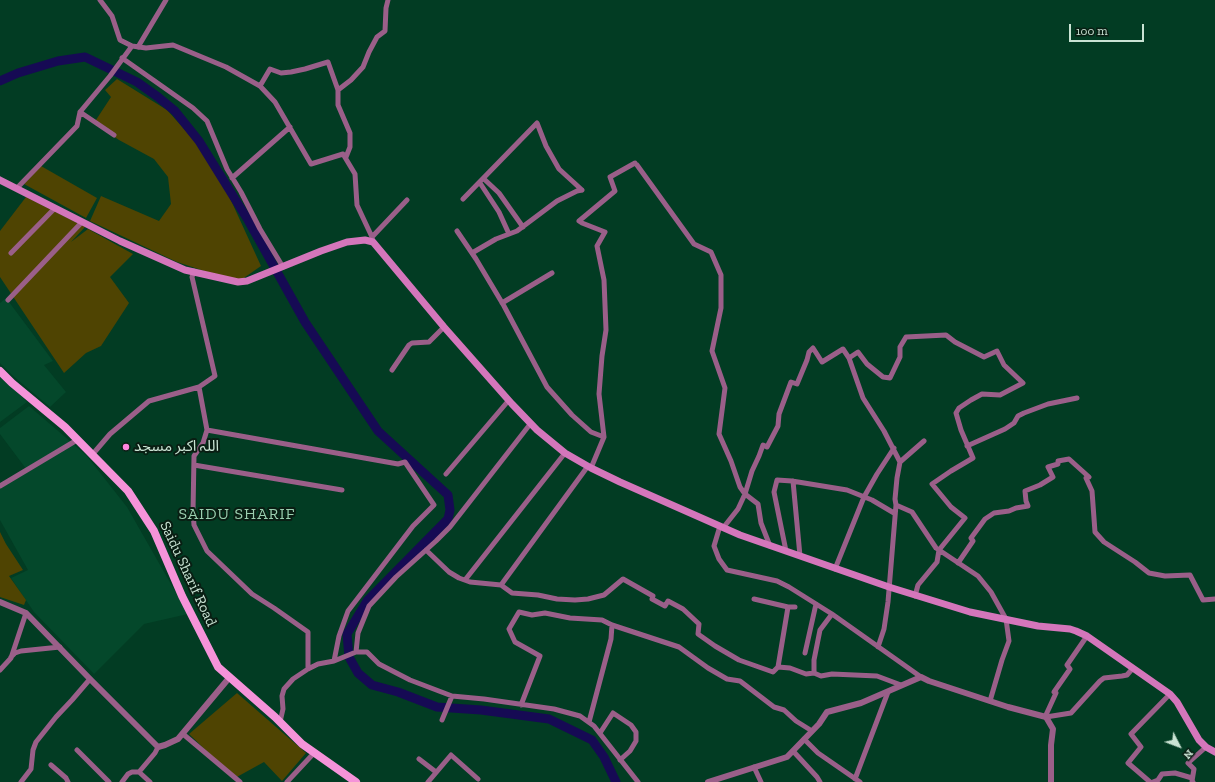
<!DOCTYPE html>
<meta charset="utf-8">
<style>
body{margin:0}
#map{position:relative;width:1215px;height:782px;overflow:hidden;background:#023c23;font-family:"Zilla Slab",serif}
canvas{display:block}
.north{position:absolute;left:1159px;top:726px;width:40px;height:40px;-webkit-text-stroke:3px #091e13;paint-order:stroke;rotate:132deg;font-size:11px;font-weight:700;line-height:16px;text-align:center;color:#cae4d4}
.north::after{content:'';display:block;margin:auto;width:14px;height:18px;background:#cae4d4;clip-path:polygon(50% 0,100% 100%,50% 72%,0 100%)}
.scale{position:absolute;left:1069px;top:24px;width:75px;height:18px;box-sizing:border-box;border:2px solid #cae4d4;border-top:0;padding-left:5px;font-size:12px;line-height:14px;white-space:nowrap;color:#cae4d4;-webkit-text-stroke:3px #091e13;paint-order:stroke}
</style>
<div id="map">
<canvas width="1215" height="782"></canvas>
<div class="north">N</div>
<div class="scale">100 m</div>
</div>
<script>
const c = document.querySelector('canvas').getContext('2d');
c.lineJoin = 'round';
function fill(path, color) { c.fillStyle = color; c.fill(path, 'evenodd'); }
const toPath = rows => new Path2D(rows.map(r => 'M' + r).join(''));
function trace(path, color, width, dash) { c.strokeStyle = color; c.lineWidth = width; c.lineCap = dash ? 'butt' : 'round'; c.setLineDash(dash || []); c.stroke(path); }
function write(font, color, halo, rows, align = 'center') {
  c.font = font + ' "Zilla Slab","Noto Sans Arabic",serif'; c.lineWidth = 4; c.setLineDash([]); c.textBaseline = 'middle'; c.strokeStyle = halo; c.fillStyle = color; for (const [text, x, y, turn = 0] of rows) {
    c.save(); c.translate(x, y); c.rotate((+turn || 0) * Math.PI / 180); c.textAlign = isNaN(turn) ? turn : align; if (halo) c.strokeText(text, 0, 0); c.fillText(text, 0, 0); c.restore();
  }
}
const built = toPath([
 [6,298,53,361,44,365,66,392,50,407,12,375,0,363,0,303],
 [0,374,27,402,0,422],
 [29,406,86,455,127,507,188,614,144,624,94,674,34,612,11,578,28,570,0,520,0,488,27,470,0,434,0,428]
]);
const green = toPath([
 [117,79,167,110,213,161,261,266,238,282,177,262,90,221,101,196,159,221,171,204,168,177,154,159,119,140,94,123,111,97,105,90],
 [41,166,97,198,86,218,24,184],
 [26,197,85,227,71,242,88,229,133,254,110,277,129,303,101,346,86,353,64,373,0,277,0,231],
 [0,532,6,544,23,570,9,576,26,600,24,605,0,597],
 [237,693,306,753,282,781,264,762,235,778,189,734]
]);
const river = toPath([
 [0,81,18,73,58,61,85,57,137,82,158,97,175,111,199,141,248,220,305,322,378,431,448,495,450,510,448,519,367,601,347,634,349,657,358,673,372,685,398,692,437,707,481,710,549,719,592,740,604,757,616,782]
]);
const minor = toPath([
 [100,0,112,16,120,40,132,46,146,48,173,45,226,67,260,86,275,102,311,164,343,154,355,174,357,205,372,237,373,242],
 [138,47,166,0],
 [122,58,193,108,207,121,227,169,241,192,260,229,283,267],
 [260,86,270,69,281,73,291,72,305,69,328,62,338,90,338,105,350,133,350,147,346,157],
 [338,90,351,80,363,67,369,52,377,37,385,31,386,8,388,0],
 [80,112,114,135],
 [637,165,694,244,711,252,721,275,721,308,712,351,725,388,719,434,731,461,740,487,745,494,758,504,761,523,770,546],
 [232,178,290,127],
 [484,179,499,193,523,227],
 [480,183,499,212,509,234],
 [17,188,77,126,80,112,110,76,132,46],
 [463,199,537,123,546,146,559,169,582,190],
 [457,231,476,259,504,306,547,387,572,415,591,432,604,437],
 [372,237,407,200],
 [11,253,55,208],
 [472,253,496,239,517,231,557,201,577,191,582,190],
 [8,300,82,222],
 [502,303,552,273],
 [849,358,858,352,867,364,883,377,890,378,900,357,900,347,906,337,946,335,955,342,984,357,997,351,1004,365,1023,383,1000,395,982,394,971,400,959,408,956,413,961,430,973,458,951,471,932,484,951,507,965,518,939,550,937,562,918,585,915,596],
 [392,370,409,345,412,343,429,342,444,327],
 [199,387,207,430,203,443,194,456,193,512,194,525,207,551,252,594,274,608,308,632,308,669],
 [531,423,450,527,436,541,396,577,369,606,358,633,356,652,367,652,379,664,410,680,452,696,484,699,554,709,580,716,594,726,638,782],
 [207,430,398,464,405,462,434,505,413,526,348,611,339,636,334,661,318,664,308,669,293,679,284,689,282,696,283,709,280,722],
 [967,446,1005,429,1014,423,1018,416,1024,413,1048,404,1077,398],
 [92,455,110,434,149,401,199,387,215,376,192,277,194,271],
 [900,462,924,441],
 [194,465,342,490],
 [591,468,604,437,599,394,602,356,606,330,604,280,597,246,605,232,582,223,579,221,615,191,610,177,635,163],
 [446,474,509,400],
 [793,481,800,556],
 [0,486,77,440],
 [896,505,912,512,936,548,978,576,991,592,1006,619,1009,641,1002,660,990,701],
 [720,526,714,546,719,559,727,570,777,581,789,587,832,614,921,677],
 [723,528,738,509,745,494,752,471,759,456,763,445,767,447,778,426,779,414,791,382,797,384,807,360,809,352,813,348,822,362,843,349,849,358,863,398,884,431,900,462,897,478,895,499,896,505,888,602,884,629,878,647],
 [426,550,449,572,459,578,470,582,501,585,512,593,538,595,557,599,575,600,588,599,604,595,623,579,653,596,652,599,665,606,668,601,683,609,699,624,698,634,715,646,739,660,773,672,778,667,790,668,806,674,814,673,821,676,832,674,877,676,901,685],
 [786,551,774,492,777,480,792,481,847,490,872,500,894,513],
 [958,563,973,541,971,538,985,519,994,513,1009,511,1016,508,1028,506,1026,501,1025,491,1040,485,1053,477,1048,467,1058,464,1058,461,1069,459,1089,477,1086,478,1092,491,1095,532,1104,542,1135,562,1149,573,1165,576,1190,575,1203,600,1215,599],
 [835,569,864,497,877,474,894,448],
 [465,580,565,453],
 [501,585,588,466],
 [754,599,788,607,795,607],
 [805,653,816,604],
 [11,657,15,653,21,651,60,647],
 [334,661,356,652],
 [778,667,788,607],
 [0,670,11,658,26,613],
 [814,673,814,660,820,630,832,614],
 [521,705,540,656,515,642,509,629,519,612,532,615,545,613,570,618,602,620,612,625,679,647,708,668,727,679,740,681,774,707,784,710,796,721,812,731],
 [1045,717,1056,693,1054,692,1070,669,1067,665,1087,636],
 [1046,717,1071,713,1100,681,1104,678,1122,676,1127,675,1133,668],
 [442,720,452,696],
 [589,722,611,639,612,625],
 [600,733,613,713,631,725,636,732,636,741,630,751,620,760],
 [183,734,240,782],
 [804,739,818,753,860,782],
 [77,750,109,782],
 [793,751,817,777,820,782],
 [419,759,436,772],
 [51,765,66,778,68,782],
 [754,767,761,782],
 [139,772,155,753,158,747],
 [855,779,888,692],
 [21,782,31,769,33,750,36,742,56,717,72,700,90,679],
 [122,782,128,774,132,772,139,772,150,782],
 [287,782,314,753],
 [428,782,451,755,478,779],
 [1150,782,1128,763,1141,747,1131,734,1170,694],
 [1153,782,1158,780,1162,774,1175,773,1192,778],
 [1193,782,1192,781,1194,769,1188,763,1206,747]
]);
const tertiary = toPath([
 [0,602,26,613,90,679,158,747,165,745,178,739,229,678],
 [708,782,787,757,819,724,827,712,861,703,921,677,929,681,1008,707,1046,717,1053,729,1051,745,1051,782]
]);
const secondary = toPath([
 [0,180,120,241,185,270,238,282,247,281,321,251,347,242,365,240,373,242,444,327,512,404,537,430,565,453,591,468,620,482,740,535,889,587,970,612,1038,626,1070,629,1076,631,1087,636,1170,694,1177,702,1199,740,1206,747,1215,752]
]);
const primary = toPath([
 [0,371,12,383,65,427,128,491,154,531,182,596,218,667,275,717,302,744,356,782]
]);
const markers = [
 [126,447,4,"#ff85df"]
];
const poiNames = [
 ["اللہ اکبر مسجد",134,447]
];
const streetNames = [
 ["Saidu Sharif Road",188,574,65]
];
const neighbourhoodNames = [
 ["SAIDU SHARIF",237,514]
];
fill(built, '#04482b');
fill(green, '#4f4402');
trace(river, '#160a54', 9);
trace(minor, '#9a5f89', 5);
trace(tertiary, '#9a5f89', 6);
trace(secondary, '#d476bb', 7);
trace(primary, '#f593d9', 8);
for (const [x, y, r, color] of markers) { const dot = new Path2D(); dot.arc(x, y, r, 0, 2 * Math.PI); c.fillStyle = color; c.fill(dot); trace(dot, '#091e13', 1.5); }
write('15px', '#cae4d4', '#091e13', poiNames, 'left');
write('15px', '#cae4d4', '#091e13', streetNames);
c.letterSpacing = '1px';
write('16px', '#9bd0b0', '#091e13', neighbourhoodNames);
c.letterSpacing = '0px';
</script>
